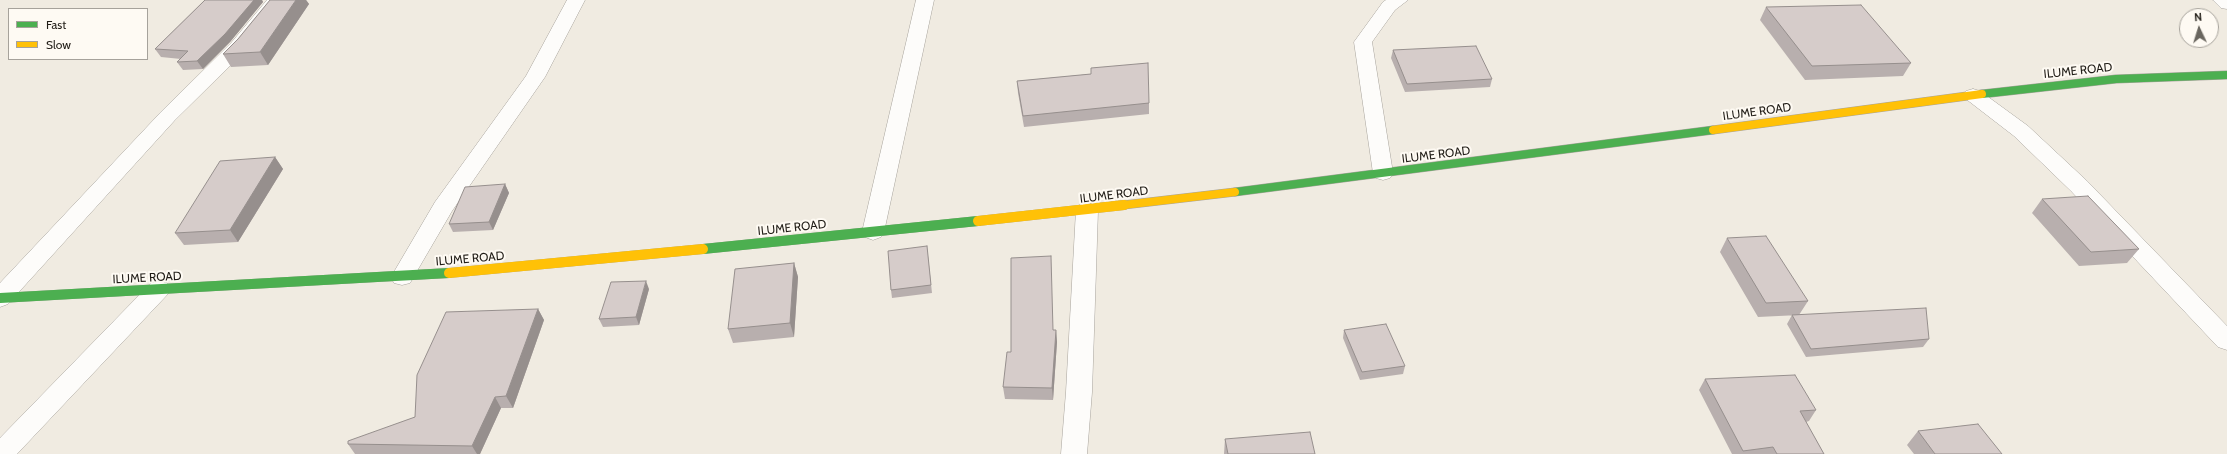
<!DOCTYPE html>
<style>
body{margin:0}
#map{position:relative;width:2227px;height:454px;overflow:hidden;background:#f0ebe1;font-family:Cabin,sans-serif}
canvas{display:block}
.legend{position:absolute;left:8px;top:8px;width:140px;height:52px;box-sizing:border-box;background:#fefaf3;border:1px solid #a6a29b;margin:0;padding:5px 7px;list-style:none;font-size:12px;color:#211d17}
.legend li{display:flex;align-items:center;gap:8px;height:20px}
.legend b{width:20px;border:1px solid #a6a29b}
.north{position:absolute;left:2179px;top:8px;width:40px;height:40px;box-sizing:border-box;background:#fefaf3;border:1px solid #a6a29b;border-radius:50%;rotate:356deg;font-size:11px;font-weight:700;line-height:16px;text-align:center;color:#211d17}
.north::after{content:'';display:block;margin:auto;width:14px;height:18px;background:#69655e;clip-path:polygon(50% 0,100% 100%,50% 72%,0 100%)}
</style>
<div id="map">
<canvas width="2227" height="454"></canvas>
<ul class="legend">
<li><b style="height:5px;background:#4caf50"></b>Fast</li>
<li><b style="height:5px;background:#ffc107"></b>Slow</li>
</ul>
<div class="north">N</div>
</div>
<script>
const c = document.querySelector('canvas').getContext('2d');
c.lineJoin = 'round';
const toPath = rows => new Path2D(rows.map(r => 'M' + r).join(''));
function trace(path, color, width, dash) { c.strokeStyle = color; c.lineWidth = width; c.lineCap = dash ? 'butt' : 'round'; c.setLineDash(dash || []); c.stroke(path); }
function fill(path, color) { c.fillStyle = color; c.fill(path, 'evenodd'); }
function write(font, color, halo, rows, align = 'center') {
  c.font = font + ' Cabin,sans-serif'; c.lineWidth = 4; c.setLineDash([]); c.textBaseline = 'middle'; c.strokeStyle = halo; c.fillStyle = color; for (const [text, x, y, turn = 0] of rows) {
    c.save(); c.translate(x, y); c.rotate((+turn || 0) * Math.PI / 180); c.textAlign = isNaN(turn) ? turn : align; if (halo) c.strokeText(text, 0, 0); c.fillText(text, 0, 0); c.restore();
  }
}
const street = toPath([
 [267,0,285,0,245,51,175,120,8,304,0,307,0,283,161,112,231,43,267,0],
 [567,0,585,0,545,77,452,211,410,283,402,285,394,283,391,277,435,202,526,76,567,0],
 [916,0,934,0,884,232,881,237,873,240,865,237,862,232,916,0],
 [1386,0,1408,0,1395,10,1372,42,1393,173,1390,178,1383,180,1376,178,1373,173,1354,42,1383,2,1386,0],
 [2213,0,2227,0,2227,9,2221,8,2213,0],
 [1973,89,1980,91,2028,126,2087,181,2227,326,2227,350,2218,347,2071,191,2014,136,1966,99,1963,95,1966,91,1973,89],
 [1087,203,1095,205,1098,210,1092,392,1087,454,1061,454,1066,392,1076,210,1079,205,1087,203],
 [159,281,167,283,171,289,167,295,17,454,0,454,0,438,151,283,159,281]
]);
const fastFar1 = toPath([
 [1982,94,2116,79,2227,75],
 [1235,192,1713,130]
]);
const fast = toPath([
 [703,249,978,221],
 [0,298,449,273]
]);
const slowFar1 = toPath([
 [1713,130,1982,94],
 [1115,206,1235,192]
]);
const slow = toPath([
 [978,221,1124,205],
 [449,273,703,249]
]);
const wall = toPath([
 [205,0,262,0,263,2,230,42,203,69,183,70,177,62,181,59,161,57,155,49],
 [270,0,306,0,309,4,268,65,231,67,223,54,238,39],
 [1766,7,1911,63,1903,76,1805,80,1760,20],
 [1393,50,1492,79,1490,87,1405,92,1391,58],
 [1091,74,1149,103,1149,114,1024,127,1018,93,1017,81],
 [275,157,283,169,238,242,184,245,175,233],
 [505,184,509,193,493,230,453,232,449,224],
 [2042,199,2139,249,2127,263,2079,266,2032,213],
 [1727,238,1808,301,1799,315,1758,317,1720,252],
 [927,246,932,293,892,298,891,290],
 [794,263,798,277,794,337,733,343,728,329],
 [649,289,639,325,603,327,599,319],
 [538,309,544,320,513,408,501,408,480,454,355,454,348,444,415,417],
 [1792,315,1929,339,1923,347,1806,357,1787,324],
 [1053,330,1056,330,1057,342,1053,400,1005,399,1003,387,1011,352],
 [1344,330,1405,366,1403,374,1360,380,1343,338],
 [1705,379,1816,410,1809,421,1806,422,1824,454,1732,454,1699,390],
 [1918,431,2002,454,1914,454,1907,445],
 [1225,439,1315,454,1224,454]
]);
const shadedWall = toPath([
 [254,0,262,0,263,2,230,42,203,69,197,61],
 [296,0,306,0,309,4,268,65,260,52],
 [275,157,283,169,238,242,230,230],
 [505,184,509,193,493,230,489,222],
 [794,263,798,277,794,337,790,323],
 [646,281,649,289,639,325,636,317],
 [538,309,544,320,513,408,506,396],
 [1056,330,1057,342,1053,400,1052,388],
 [495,397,501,408,480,454,477,454,472,446]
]);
const building = toPath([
 [205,0,254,0,225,34,197,61,177,62,188,51,155,49,205,0],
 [270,0,296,0,260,52,223,54,238,39,270,0],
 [1861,5,1911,63,1812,66,1766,7,1861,5],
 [1476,46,1492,79,1407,84,1393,50,1476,46],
 [1148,63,1149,103,1023,116,1017,81,1091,74,1091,68,1148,63],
 [275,157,230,230,175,233,220,161,275,157],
 [505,184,489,222,449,224,465,187,505,184],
 [2088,196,2139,249,2091,252,2042,199,2088,196],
 [1766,236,1808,301,1766,303,1727,238,1766,236],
 [927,246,931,285,891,290,888,251,927,246],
 [1051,256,1053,330,1056,330,1052,388,1003,387,1007,352,1011,352,1011,258,1051,256],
 [794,263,790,323,728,329,735,269,794,263],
 [646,281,636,317,599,319,611,282,646,281],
 [1926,308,1929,339,1811,349,1792,315,1926,308],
 [538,309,506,396,495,397,472,446,348,444,348,441,415,417,417,375,446,312,538,309],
 [1386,324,1405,366,1362,372,1344,330,1386,324],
 [1795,375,1816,410,1800,411,1824,454,1777,454,1773,447,1743,451,1705,379,1795,375],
 [1978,424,2002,454,1935,454,1918,431,1978,424],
 [1310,432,1315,454,1228,454,1225,439,1310,432]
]);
const streetNames = [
 ["ILUME ROAD",2078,71,-6],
 ["ILUME ROAD",1757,112,-8],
 ["ILUME ROAD",1436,155,-7],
 ["ILUME ROAD",1114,195,-7],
 ["ILUME ROAD",792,228,-6],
 ["ILUME ROAD",470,259,-5],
 ["ILUME ROAD",147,278,-3]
];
trace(street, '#a7a39c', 1);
trace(fastFar1, '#a7a39c', 9);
trace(fast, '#a7a39c', 10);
trace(slowFar1, '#a7a39c', 9);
trace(slow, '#a7a39c', 10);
fill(street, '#fdfcfa');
trace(fastFar1, '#4caf50', 8);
trace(fast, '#4caf50', 10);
trace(slowFar1, '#ffc107', 8);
trace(slow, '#ffc107', 10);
fill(wall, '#b8afae');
fill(shadedWall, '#968f8d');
fill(building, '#d6ccca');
trace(building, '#968f8d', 1);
write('12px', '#211d17', '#fefaf3', streetNames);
</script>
